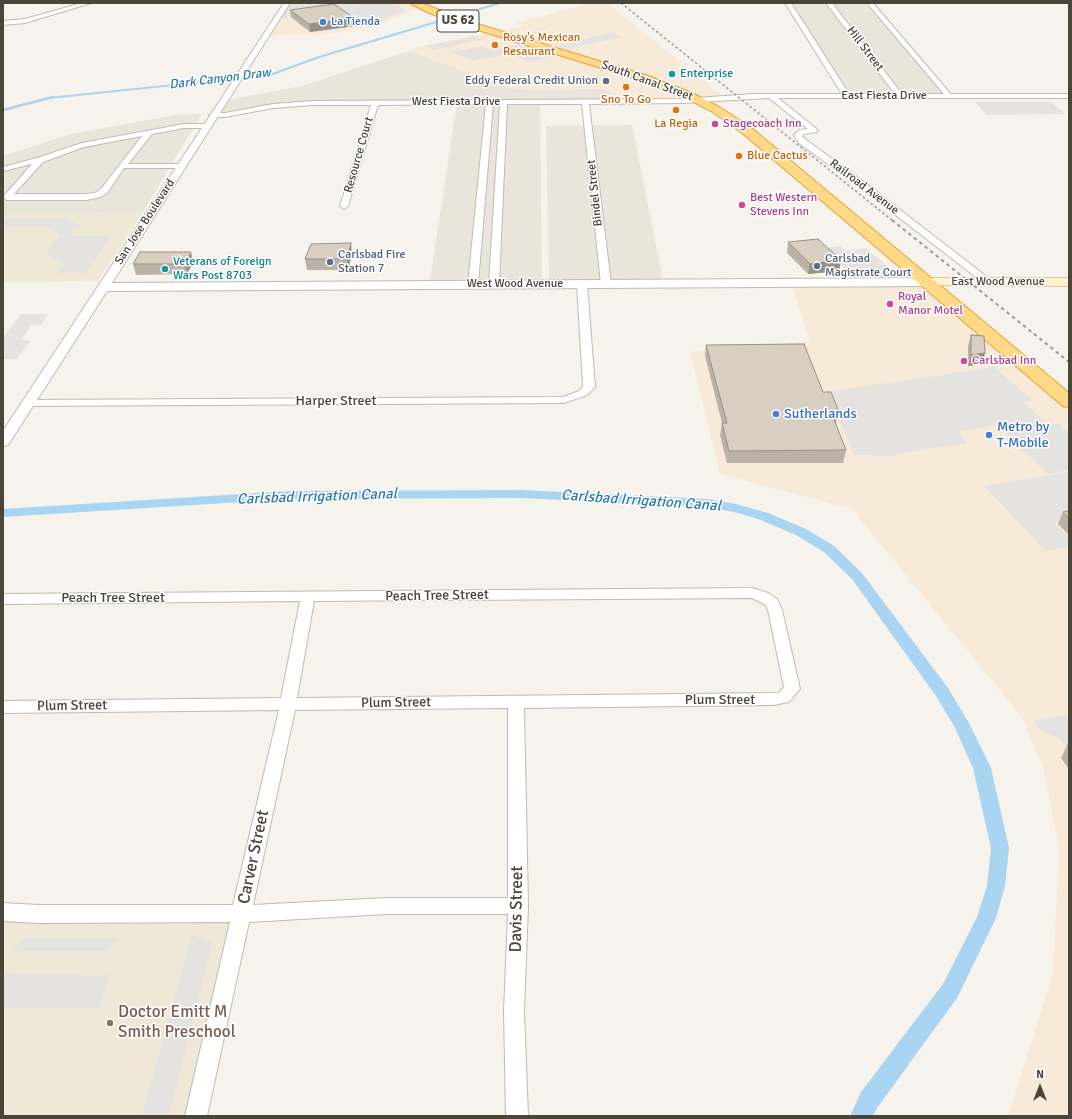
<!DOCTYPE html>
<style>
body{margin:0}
#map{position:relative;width:1072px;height:1119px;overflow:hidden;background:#f6f3ec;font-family:Signika,sans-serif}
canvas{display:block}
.frame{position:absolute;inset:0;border:4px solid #4b4439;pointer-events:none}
.north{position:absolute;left:1020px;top:1067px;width:40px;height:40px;-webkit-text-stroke:3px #fff;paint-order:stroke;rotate:0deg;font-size:11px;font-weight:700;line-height:16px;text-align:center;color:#4b4439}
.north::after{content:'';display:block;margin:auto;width:14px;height:18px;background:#4b4439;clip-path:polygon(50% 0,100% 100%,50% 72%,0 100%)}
</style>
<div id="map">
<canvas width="1072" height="1119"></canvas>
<div class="frame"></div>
<div class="north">N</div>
</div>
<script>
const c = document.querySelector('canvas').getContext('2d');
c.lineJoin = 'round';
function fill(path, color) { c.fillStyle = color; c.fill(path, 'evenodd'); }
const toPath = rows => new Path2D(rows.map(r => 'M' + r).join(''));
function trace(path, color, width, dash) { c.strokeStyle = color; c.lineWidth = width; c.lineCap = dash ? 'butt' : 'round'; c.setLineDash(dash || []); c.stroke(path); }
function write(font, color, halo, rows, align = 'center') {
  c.font = font + ' Signika,sans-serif'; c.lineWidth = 3; c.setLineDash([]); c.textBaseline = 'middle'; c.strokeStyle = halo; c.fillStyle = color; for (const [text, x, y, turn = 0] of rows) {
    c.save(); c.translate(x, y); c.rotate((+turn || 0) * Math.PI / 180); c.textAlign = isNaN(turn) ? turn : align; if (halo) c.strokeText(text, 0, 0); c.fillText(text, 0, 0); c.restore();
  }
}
const residential = toPath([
 [788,3,865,3,943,94,847,94],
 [409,51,511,88,529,90,601,89,609,90,612,94,610,96,596,102,313,103,213,115,222,101,302,86],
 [457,104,540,104,542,279,430,280],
 [181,114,202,114,143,212,3,213,3,156,71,134],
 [632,125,663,281,549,282,546,126]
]);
const commercial = toPath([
 [287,3,442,3,421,6,375,27,313,36,304,34,265,36],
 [592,3,607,3,724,97,699,101,596,102,612,95,612,92,606,89,591,88,532,90,511,88,409,51,416,47,523,26,516,23],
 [927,282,1069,402,1069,1116,1008,1116,1053,974,1059,849,1044,770,1022,717,852,509,720,474,690,352,810,341,791,283]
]);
const education = toPath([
 [143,212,98,281,3,282,3,213],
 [3,912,242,914,196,1116,3,1116]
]);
const parking = toPath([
 [287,3,347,3,351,5,369,3,391,3,405,10,373,24,359,26,337,9,328,12,276,19],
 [610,33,622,37,567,49,558,46,578,42,575,41],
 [476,36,484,39,433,50,426,46],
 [516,44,556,56,530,62,508,54,472,61,452,52,481,46,489,50],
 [975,102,1051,102,1065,114,987,115],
 [3,219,67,219,82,227,75,229,70,236,110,236,85,273,58,273,65,264,46,253,60,235,44,226,3,226],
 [840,246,846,251,866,248,896,274,888,277,854,277,822,248],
 [21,314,48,314,41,325,31,325,21,340,30,341,17,359,3,359,3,338],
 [994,367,1032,400,1023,402,1048,425,1058,423,1069,433,1069,470,1048,474,997,425,958,432,968,443,879,457,873,455,854,455,828,392],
 [1069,472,1069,520,1054,523,1069,538,1069,547,1046,551,984,486],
 [1069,715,1069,748,1068,749,1060,739,1041,731,1034,720],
 [192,935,212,943,169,1116,142,1116],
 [25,938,119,938,105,951,12,951],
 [3,974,110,975,99,1008,3,1008]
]);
const streamFar1 = toPath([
 [49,98,270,75,319,57,500,3]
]);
const stream = toPath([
 [3,110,53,97]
]);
const canal = toPath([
 [521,490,707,499,736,504,768,513,806,529,834,546,862,573,948,688,969,723,991,768,1009,848,1005,886,996,918,957,998,877,1108,873,1116,850,1116,861,1092,943,984,977,917,987,886,991,848,973,768,955,728,936,696,852,579,824,552,796,535,758,519,734,512,707,507,521,498,290,499,3,517,3,509,290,491,521,490]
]);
const minor = toPath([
 [82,3,91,3,25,23,3,25,3,21,25,19,82,3],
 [785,3,791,3,849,94,895,94,826,3,832,3,902,94,944,94,867,3,873,3,949,92,950,94,1069,94,1069,98,778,98,818,130,817,132,804,134,802,136,805,139,864,182,991,280,993,282,991,284,985,284,858,186,799,143,794,135,799,130,808,129,769,98,682,103,589,104,611,284,606,287,601,284,582,104,507,104,499,284,494,287,489,284,500,104,493,104,478,284,473,287,468,284,486,104,378,105,348,206,344,209,340,206,371,105,313,105,273,108,225,117,213,117,209,115,213,113,225,113,273,104,313,101,682,99,753,94,842,94,785,3],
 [184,124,206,124,210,126,206,128,184,128,152,134,128,164,184,164,184,168,124,168,107,193,101,197,86,200,7,200,3,197,32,164,3,171,3,167,37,158,82,143,184,124],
 [142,136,101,189,95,193,86,194,14,194,43,162,84,147,142,136],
 [582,281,587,284,595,387,587,395,564,403,29,406,25,405,23,403,25,401,29,400,563,397,579,391,583,386,577,284,582,281],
 [752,588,768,593,777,599,782,610,800,689,789,702,773,705,524,708,528,906,524,1011,528,1116,506,1116,504,1011,508,914,386,914,249,922,207,1116,185,1116,230,922,39,923,3,921,3,903,39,905,233,905,279,710,3,713,3,701,281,698,300,601,3,604,3,594,752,588],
 [752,598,766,605,768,610,784,687,779,693,297,698,314,601,752,598],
 [508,708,508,898,386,898,253,905,295,710,508,708]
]);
const tertiary = toPath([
 [284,3,290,3,112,283,927,278,931,279,933,282,931,285,927,286,107,291,10,442,8,445,3,446,3,431,284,3]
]);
const secondary = toPath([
 [927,278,1069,278,1069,286,922,285,920,282,922,279,927,278]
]);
const trunk = toPath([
 [410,3,421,3,474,23,648,76,692,93,719,107,749,126,1069,393,1069,407,1063,406,741,132,711,111,684,97,640,80,468,27,429,13,410,3]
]);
const railFar1 = toPath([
 [621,3,893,221]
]);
const rail = toPath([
 [892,220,1069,362]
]);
const wall = toPath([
 [290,10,354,18,355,26,310,32,291,17],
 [788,242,841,260,839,271,808,274,787,253],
 [352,254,348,270,307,270,305,259],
 [193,262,187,274,136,275,133,264],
 [971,335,982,364,968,366,968,346],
 [706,345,823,392,839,412,836,423,835,423,846,450,843,463,727,463,720,435,722,423,705,356],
 [1069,511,1069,535,1058,524,1063,512],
 [1069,741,1069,769,1061,758]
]);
const shadedWall = toPath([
 [357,3,366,3,357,4],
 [354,18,355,26,310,32,309,24],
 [351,243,352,254,348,270,347,259],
 [191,252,193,262,187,274,185,264],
 [841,260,839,271,808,274,810,264],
 [985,353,982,364,968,366,971,355]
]);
const building = toPath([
 [334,4,354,18,309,24,290,10,334,4],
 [818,239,841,260,810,264,788,242,818,239],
 [351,243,347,259,305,259,311,244,351,243],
 [140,252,191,252,185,264,133,264,140,252],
 [971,335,984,336,985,353,971,355,971,335],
 [804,344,823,392,831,392,839,412,831,412,846,450,729,451,722,423,727,423,706,345,804,344],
 [1069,511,1069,518,1063,512,1069,511]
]);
const markers = [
 [323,22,4,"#3f7fe0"],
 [495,45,4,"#e8710a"],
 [672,74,4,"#0f9aa8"],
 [606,81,4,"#5c6f8a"],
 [626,87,4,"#e8710a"],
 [676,110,4,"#e8710a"],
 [715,124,4,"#d1479c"],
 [739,156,4,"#e8710a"],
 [742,205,4,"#d1479c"],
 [330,262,4,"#5c6f8a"],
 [817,266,4,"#5c6f8a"],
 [165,269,4,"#0f9aa8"],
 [890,304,4,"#d1479c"],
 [964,361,4,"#d1479c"],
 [776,414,4,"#3f7fe0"],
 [989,435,4,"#3f7fe0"],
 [110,1023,4,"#8d6e63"]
];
const farShopnames = [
 ["La Tienda",331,22]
];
const farFoodnames = [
 ["Rosy's Mexican",503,38],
 ["Resaurant",503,52],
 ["Sno To Go",626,100,"center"],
 ["La Regia",676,124,"center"],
 ["Blue Cactus",747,156]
];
const farStreetnames = [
 ["Hill Street",865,49,53],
 ["South Canal Street",647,81,20],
 ["East Fiesta Drive",884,96],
 ["West Fiesta Drive",456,102],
 ["Resource Court",359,155,-74],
 ["Railroad Avenue",864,187,37],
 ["Bindel Street",595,193,-96],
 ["San Jose Boulevard",145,222,-57],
 ["East Wood Avenue",998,282],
 ["West Wood Avenue",515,284]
];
const farCulturenames = [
 ["Enterprise",680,74],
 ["Veterans of Foreign",173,262],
 ["Wars Post 8703",173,276]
];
const farServicenames = [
 ["Eddy Federal Credit Union",598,81,"right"],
 ["Carlsbad Fire",338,255],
 ["Station 7",338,269],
 ["Carlsbad",825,259],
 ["Magistrate Court",825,273]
];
const farHotelnames = [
 ["Stagecoach Inn",723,124],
 ["Best Western",750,198],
 ["Stevens Inn",750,212],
 ["Royal",898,297],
 ["Manor Motel",898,311],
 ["Carlsbad Inn",972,361]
];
const shields = [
 [458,21,42]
];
const shieldNames = [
 ["US 62",458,21]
];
const farWaternames = [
 ["Dark Canyon Draw",220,79,-7]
];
const streetNames = [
 ["Harper Street",336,401],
 ["Peach Tree Street",437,596,-1],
 ["Peach Tree Street",113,598],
 ["Plum Street",720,700],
 ["Plum Street",396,703,-1],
 ["Plum Street",72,706,-1]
];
const shopNames = [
 ["Sutherlands",784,414],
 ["Metro by",997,427],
 ["T-Mobile",997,443]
];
const waterNames = [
 ["Carlsbad Irrigation Canal",317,497,-2],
 ["Carlsbad Irrigation Canal",641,501,4]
];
const nearStreetnames = [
 ["Carver Street",254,857,-78],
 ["Davis Street",517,909,-89]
];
const nearEducationnames = [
 ["Doctor Emitt M",118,1013],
 ["Smith Preschool",118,1033]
];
fill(residential, '#eae5da');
fill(commercial, '#f7ead8');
fill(education, '#efe8d6');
fill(parking, '#e5e3e0');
trace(streamFar1, '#a9d4f2', 2);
trace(stream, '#a9d4f2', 2.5);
fill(canal, '#a9d4f2');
trace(minor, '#c2bbae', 2);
trace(tertiary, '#c2bbae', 2);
trace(secondary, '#d6c79b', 2);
trace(trunk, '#e0a43c', 2);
fill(minor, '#fff');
fill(tertiary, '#fff');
fill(secondary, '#fff3cd');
fill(trunk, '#ffd985');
trace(railFar1, '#9a9a9a', 1.5, [2.5, 2.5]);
trace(rail, '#9a9a9a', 2, [3.5, 3.5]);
fill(wall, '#bab2a6');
fill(shadedWall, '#979187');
fill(building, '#d8cfc1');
trace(building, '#979187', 1);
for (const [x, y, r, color] of markers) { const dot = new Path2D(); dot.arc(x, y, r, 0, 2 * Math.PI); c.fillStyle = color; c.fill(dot); trace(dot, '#fff', 1.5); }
write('12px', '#366cbe', '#fff', farShopnames, 'left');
write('12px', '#c56008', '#fff', farFoodnames, 'left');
write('12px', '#4b4439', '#fff', farStreetnames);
write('12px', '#0d838f', '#fff', farCulturenames, 'left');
write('12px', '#4e5e75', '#fff', farServicenames, 'left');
write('12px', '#b23c85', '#fff', farHotelnames, 'left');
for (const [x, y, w] of shields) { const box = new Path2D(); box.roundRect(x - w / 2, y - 11, w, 22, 3); c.fillStyle = '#fff'; c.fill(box); trace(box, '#4b4439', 1); }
write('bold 13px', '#4b4439', null, shieldNames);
write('italic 13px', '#2e7ab2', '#fff', farWaternames);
write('14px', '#4b4439', '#fff', streetNames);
write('14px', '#366cbe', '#fff', shopNames, 'left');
write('italic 15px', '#2e7ab2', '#fff', waterNames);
write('17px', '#4b4439', '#fff', nearStreetnames);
write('17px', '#785e54', '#fff', nearEducationnames, 'left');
</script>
